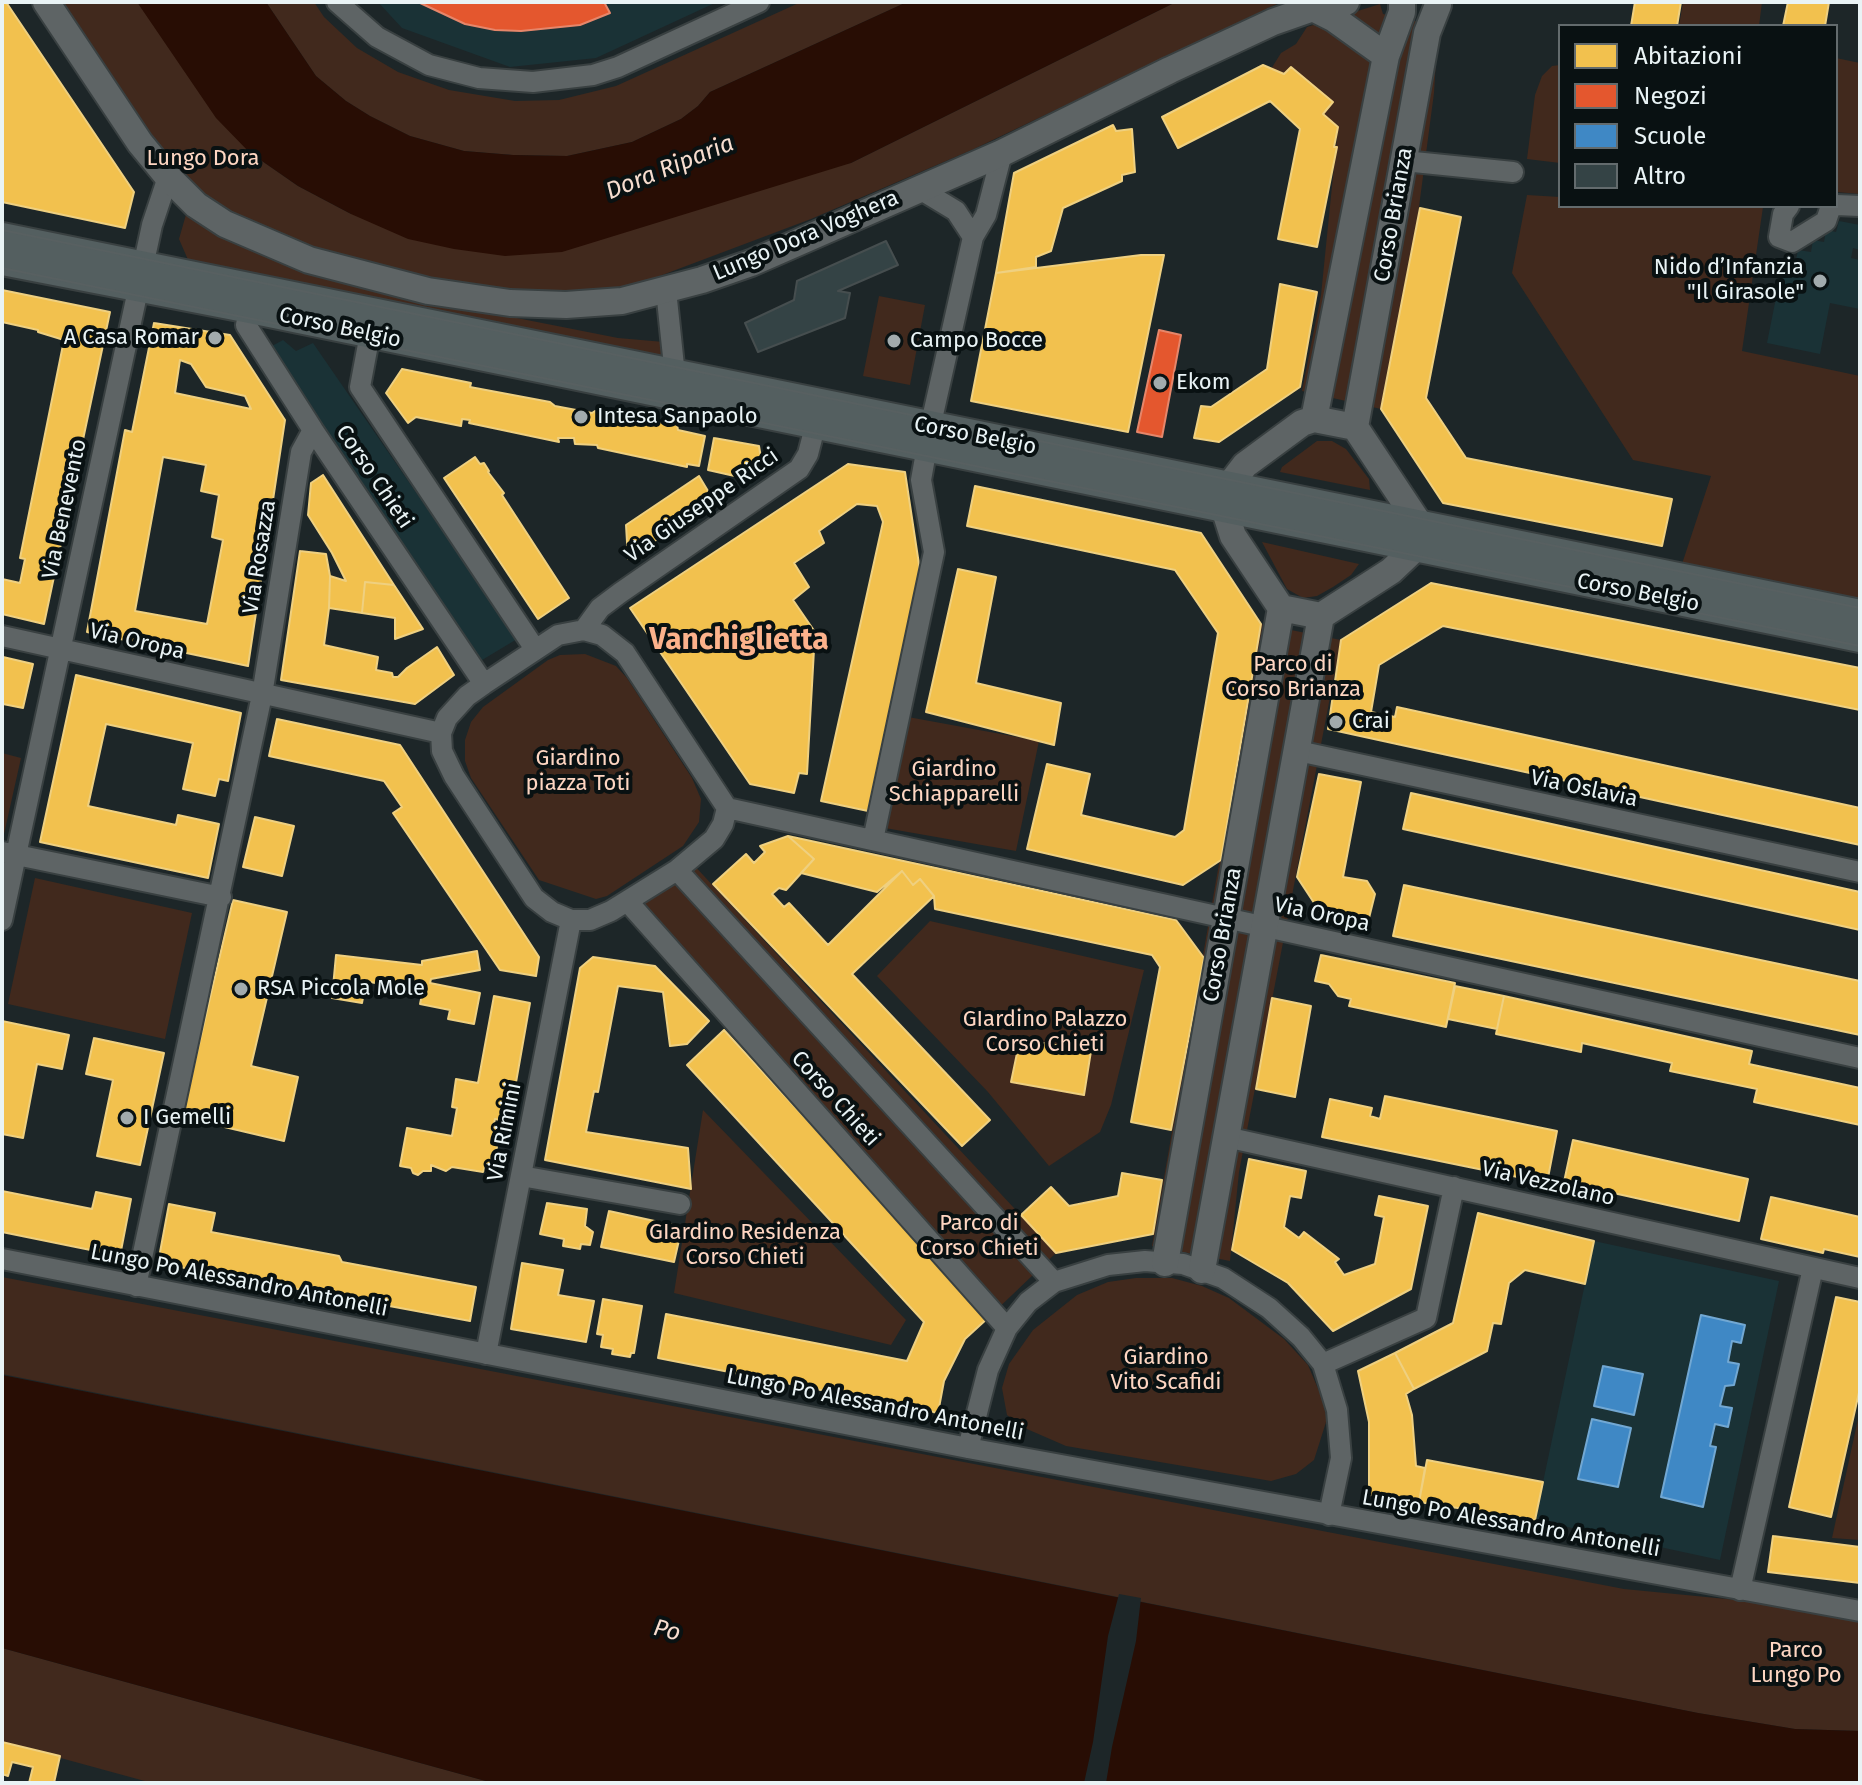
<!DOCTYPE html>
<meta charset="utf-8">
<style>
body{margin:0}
#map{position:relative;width:1862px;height:1785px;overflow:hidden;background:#1d2628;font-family:"Fira Sans",sans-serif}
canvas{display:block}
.frame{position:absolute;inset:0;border:4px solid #e9f3f5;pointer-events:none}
.legend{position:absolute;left:1558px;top:24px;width:280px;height:184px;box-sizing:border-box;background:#091112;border:2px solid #636b6d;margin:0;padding:10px 14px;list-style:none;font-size:24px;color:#e9f3f5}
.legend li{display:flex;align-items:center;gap:16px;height:40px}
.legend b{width:40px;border:2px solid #636b6d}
</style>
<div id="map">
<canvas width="1862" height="1785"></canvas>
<div class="frame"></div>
<ul class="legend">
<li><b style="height:22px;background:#f2c14e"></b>Abitazioni</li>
<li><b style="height:22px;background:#e4572e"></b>Negozi</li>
<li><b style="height:22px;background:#3f88c5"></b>Scuole</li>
<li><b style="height:22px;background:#344345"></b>Altro</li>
</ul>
</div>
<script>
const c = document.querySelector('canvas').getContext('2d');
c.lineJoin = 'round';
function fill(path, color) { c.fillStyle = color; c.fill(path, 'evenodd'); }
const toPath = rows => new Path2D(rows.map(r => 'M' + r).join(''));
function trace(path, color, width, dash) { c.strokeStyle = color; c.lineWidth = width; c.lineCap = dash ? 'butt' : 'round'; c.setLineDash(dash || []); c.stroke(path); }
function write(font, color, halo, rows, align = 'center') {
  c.font = font + ' "Fira Sans",sans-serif'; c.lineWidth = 8; c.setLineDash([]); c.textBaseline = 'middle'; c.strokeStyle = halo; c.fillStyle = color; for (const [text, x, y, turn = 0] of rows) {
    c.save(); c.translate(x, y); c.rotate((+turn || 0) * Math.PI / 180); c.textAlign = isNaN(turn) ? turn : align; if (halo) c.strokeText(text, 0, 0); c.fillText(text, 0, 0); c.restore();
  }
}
const built = toPath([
 [378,2,717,2,596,58,510,67,402,28],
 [1839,221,1860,225,1860,250,1853,248,1851,258,1860,260,1860,309,1830,303,1820,354,1767,343,1784,258,1796,260,1798,250,1811,252,1813,240,1824,242,1826,230,1836,232],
 [283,340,296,351,313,343,517,639,472,666,272,346],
 [1594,1241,1779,1281,1720,1560,1535,1520]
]);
const green = toPath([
 [56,2,137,2,249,152,298,186,351,214,851,163,1176,2,1281,2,974,149,811,219,649,280,566,305,353,273,360,287,618,338,664,342,664,365,192,269,179,239,191,197],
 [266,2,314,2,324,17,357,48,398,72,449,90,515,101,559,100,616,86,801,2,907,2,710,92,698,106,681,119,632,142,567,156,513,155,464,151,410,136,370,116,346,101,316,76],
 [1683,2,1762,2,1759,26,1679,26],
 [1380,4,1383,14,1438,26,1434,93,1417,222,1381,409,1302,391,1321,295,1338,127,1323,114,1333,102,1291,67,1284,74,1271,69,1281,53,1296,44,1307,27],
 [1836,58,1860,63,1860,194,1836,192],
 [1560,65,1560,163,1527,159,1535,95,1542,76,1552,66],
 [1527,195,1560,197,1560,206,1763,207,1742,351,1860,376,1860,601,1682,564,1711,476,1633,460,1512,273],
 [879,296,925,305,910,385,863,376],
 [1317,441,1332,441,1346,449,1369,479,1370,490,1280,472,1282,467],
 [1262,542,1359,564,1351,575,1333,587,1317,596,1303,598,1287,589],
 [1261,624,1341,640,1239,1172,1230,1261,1152,1246],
 [585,654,616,666,627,678,692,778,701,799,699,822,683,846,607,896,596,899,539,880,471,778,465,761,465,740,471,722,483,707,548,660,560,655],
 [908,717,1039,741,1016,851,885,828],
 [2,753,21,758,4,834,2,834],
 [690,861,1056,1253,989,1317,628,902],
 [35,878,192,913,165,1039,8,1004],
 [930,921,1144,970,1111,1105,1100,1132,1049,1166,988,1092,877,976],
 [703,1110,906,1320,891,1345,674,1293],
 [2,1277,1624,1589,1860,1612,1860,1731,1795,1729,1698,1713,2,1374],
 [1136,1278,1172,1278,1202,1286,1229,1298,1284,1339,1308,1365,1322,1398,1327,1419,1314,1460,1296,1474,1271,1481,1066,1446,1020,1426,1007,1415,1002,1388,1009,1364,1033,1330,1077,1295,1108,1282],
 [1860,1410,1860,1540,1832,1538],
 [2,1648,493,1783,152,1783,2,1742]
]);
const water = toPath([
 [137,2,266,2,316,76,346,101,370,116,410,136,464,151,513,155,567,156,632,142,681,119,698,106,710,92,907,2,1176,2,851,163,562,252,505,256,454,249,408,239,351,214,298,186,249,152,216,118],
 [2,1375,1698,1713,1795,1729,1860,1731,1860,1783,493,1783,2,1648]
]);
const pier = toPath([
 [1119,1594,1141,1598,1136,1641,1112,1747,1106,1783,1084,1783,1093,1742,1108,1636]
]);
const homes = toPath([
 [2,2,6,2,134,192,125,228,2,202,2,2],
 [1635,2,1681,2,1677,26,1631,26,1635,2],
 [1788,2,1829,2,1825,26,1783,26,1788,2],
 [1263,65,1284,74,1291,67,1333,102,1323,114,1338,127,1334,147,1337,147,1317,247,1278,239,1300,129,1270,101,1178,148,1162,117,1263,65],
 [1113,125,1116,131,1132,129,1135,172,1122,175,1122,181,1063,208,1051,251,1036,257,1036,267,996,273,1014,173,1113,125],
 [1420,208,1461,217,1426,398,1466,458,1672,499,1662,546,1443,503,1381,409,1420,208],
 [1141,255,1164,255,1128,432,971,401,996,273,1141,255],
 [1280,284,1317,292,1300,387,1219,442,1194,438,1201,406,1211,407,1267,369,1280,284],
 [2,290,110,312,44,624,2,614,2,579,20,583,25,559,20,558,64,340,38,332,38,330,2,322,2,290],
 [154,323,230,335,285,420,248,666,87,632,125,430,132,432,154,323],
 [180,360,191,364,206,387,245,396,251,409,175,393,180,360],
 [163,457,206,465,201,491,219,495,212,537,223,540,207,624,135,611,163,457],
 [402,369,471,383,470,387,550,402,555,406,592,413,595,411,604,413,605,411,677,425,678,430,705,436,699,466,687,464,687,467,598,448,597,445,575,444,574,438,558,438,559,442,469,423,470,420,462,419,461,426,416,417,408,423,386,393,402,369],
 [714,438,759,446,763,470,748,479,708,470,714,438],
 [475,457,480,464,484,463,489,471,488,472,504,493,502,495,569,598,538,619,444,478,475,457],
 [848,464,905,472,920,571,868,811,821,801,883,522,877,506,857,504,819,531,824,543,794,563,809,587,793,600,815,632,807,774,799,773,794,793,750,784,630,608,848,464],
 [323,475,394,585,365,582,362,613,329,608,330,576,346,581,332,553,308,515,311,483,323,475],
 [699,476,714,501,628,559,626,525,699,476],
 [975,486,1201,533,1261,624,1221,860,1183,885,1027,849,1047,764,1090,774,1081,815,1175,837,1184,830,1218,633,1175,570,967,526,975,486],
 [300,551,326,554,330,576,329,608,324,645,378,657,376,670,392,673,393,677,398,677,407,668,437,647,454,675,415,704,281,680,300,551],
 [958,569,996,577,976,683,1061,703,1054,745,926,712,958,569],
 [365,582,394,585,423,629,395,639,395,618,362,613,365,582],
 [1431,583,1860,668,1860,710,1443,626,1379,665,1371,712,1395,717,1397,707,1860,808,1860,845,1328,729,1341,640,1431,583],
 [3,657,33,664,23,708,3,704,3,657],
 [76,675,241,713,228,781,219,779,215,796,183,789,193,743,106,724,88,806,176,825,178,815,219,824,208,878,40,842,76,675],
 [277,719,400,745,539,957,536,976,500,970,393,813,402,807,384,781,269,756,277,719],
 [1319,774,1361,782,1343,877,1367,881,1375,894,1368,922,1320,912,1297,877,1319,774],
 [1411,793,1860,892,1860,930,1403,829,1411,793],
 [255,817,294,826,282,876,243,867,255,817],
 [788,836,814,859,786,890,779,888,772,894,784,907,789,903,828,945,902,871,913,885,920,879,934,896,852,974,990,1120,962,1146,713,884,746,854,754,863,765,852,760,846,788,836],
 [788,836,1176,920,1204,958,1171,1130,1131,1122,1160,967,1152,955,935,909,934,896,920,879,913,885,902,871,877,892,801,873,814,859,788,836],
 [1404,885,1860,981,1860,1035,1393,936,1404,885],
 [233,900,287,912,251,1066,298,1077,284,1141,182,1117,233,900],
 [477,951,480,970,431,979,430,983,480,993,474,1024,448,1019,450,1010,420,1004,423,990,416,989,416,992,366,981,362,1003,332,998,336,955,422,965,422,961,477,951],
 [1321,955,1455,983,1446,1027,1349,1006,1351,999,1338,996,1329,984,1315,981,1321,955],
 [593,957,655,966,709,1021,687,1044,670,1046,663,992,618,986,598,1092,594,1091,586,1132,688,1148,691,1189,545,1160,580,968,593,957],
 [1455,986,1504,996,1497,1029,1448,1019,1455,986],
 [494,996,530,1003,509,1122,495,1119,493,1127,500,1128,494,1165,486,1164,483,1172,452,1167,446,1171,431,1165,431,1171,423,1171,418,1175,413,1173,411,1168,400,1166,407,1128,452,1136,457,1108,452,1107,456,1079,478,1083,494,996],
 [1504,996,1752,1051,1749,1064,1860,1088,1860,1125,1754,1102,1757,1089,1670,1071,1672,1063,1582,1043,1581,1052,1496,1034,1504,996],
 [1272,998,1311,1006,1295,1097,1256,1089,1272,998],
 [2,1021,69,1035,62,1069,37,1064,23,1138,2,1134,2,1021],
 [724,1030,989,1317,965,1339,944,1381,938,1413,658,1358,666,1314,907,1361,924,1322,687,1065,724,1030],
 [94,1038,164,1053,140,1165,97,1156,113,1080,86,1074,94,1038],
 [1020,1039,1091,1051,1084,1095,1011,1082,1020,1039],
 [1385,1096,1557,1131,1547,1183,1322,1137,1330,1099,1372,1108,1370,1116,1380,1119,1385,1096],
 [1573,1140,1748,1179,1739,1221,1564,1182,1573,1140],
 [1249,1159,1306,1171,1301,1198,1290,1196,1284,1227,1299,1238,1304,1232,1339,1259,1335,1262,1344,1275,1375,1264,1384,1217,1375,1215,1379,1196,1428,1206,1411,1289,1333,1331,1288,1283,1232,1250,1249,1159],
 [1122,1173,1162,1180,1153,1234,1056,1253,1021,1215,1051,1187,1069,1206,1118,1196,1122,1173],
 [2,1191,92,1209,96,1192,131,1199,120,1256,2,1232,2,1191],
 [1771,1197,1860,1217,1860,1257,1824,1249,1823,1253,1761,1239,1771,1197],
 [547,1203,587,1209,585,1226,593,1232,590,1245,581,1244,580,1249,563,1246,564,1239,540,1234,547,1203],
 [169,1204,215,1213,211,1232,339,1256,342,1262,476,1287,470,1321,158,1263,169,1204],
 [609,1211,682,1227,674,1262,601,1247,609,1211],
 [1478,1213,1594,1241,1585,1284,1525,1270,1509,1283,1501,1324,1493,1323,1487,1351,1414,1389,1395,1353,1453,1323,1478,1213],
 [522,1263,563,1270,558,1295,594,1301,586,1342,511,1329,522,1263],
 [1836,1297,1860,1302,1860,1388,1831,1517,1789,1507,1836,1297],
 [603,1299,642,1306,634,1353,631,1353,630,1357,612,1354,613,1349,601,1347,603,1335,597,1334,603,1299],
 [1395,1353,1414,1389,1406,1394,1412,1415,1416,1466,1425,1468,1419,1502,1369,1495,1369,1422,1358,1371,1395,1353],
 [1427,1460,1543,1482,1535,1520,1419,1502,1427,1460],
 [1773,1536,1860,1547,1860,1583,1768,1572,1773,1536],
 [2,1742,60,1756,54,1783,29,1783,33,1767,12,1762,8,1776,2,1774,2,1742]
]);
const shops = toPath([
 [418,2,604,2,610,13,580,25,521,31,495,30,465,24,418,2],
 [1159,330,1181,335,1162,437,1137,432,1159,330]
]);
const schools = toPath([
 [1701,1315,1745,1325,1741,1343,1732,1341,1728,1362,1739,1364,1734,1385,1725,1386,1720,1406,1732,1408,1728,1427,1715,1424,1710,1446,1716,1447,1703,1507,1661,1497,1701,1315],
 [1603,1366,1643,1374,1634,1415,1594,1406,1603,1366],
 [1592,1419,1631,1428,1618,1487,1578,1479,1592,1419]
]);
const building = toPath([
 [886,241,898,265,838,291,850,293,845,318,758,352,745,323,794,300,797,281,886,241]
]);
const minor = toPath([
 [337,2,377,37,429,65,479,78,533,82,593,75,618,67,759,2],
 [1404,161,1513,172],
 [918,188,956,211,973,237],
 [1836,205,1860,206],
 [1789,206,1783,214,1779,237,1792,242,1826,221,1831,206],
 [666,290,676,385],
 [252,298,246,325,313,430,484,684],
 [372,323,360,387,535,649],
 [584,630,602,635,625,653,727,808,723,824,714,839,677,870,611,911,590,920,571,920,552,912,534,898,454,776,442,751,441,733,447,718,467,696,484,684,558,635,584,630],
 [584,630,600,608,620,593,799,469,808,454,818,415],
 [2,636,441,733],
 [1298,751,1860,872],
 [727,808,1860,1058],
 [873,840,934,552,921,480,932,419,973,237,986,215,1002,153],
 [2,852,221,897],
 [677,870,1054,1282],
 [628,902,1007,1328],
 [2,920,152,225,168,177],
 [1226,1137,1860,1278],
 [521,1176,680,1204],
 [2,1259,968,1448,1860,1611],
 [136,1286,262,695,301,452,313,430],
 [486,1354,571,920],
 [1323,1364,1426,1318,1454,1187],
 [968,1448,988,1370,1007,1328,1028,1302,1054,1282,1108,1265,1145,1261,1183,1264,1223,1278,1269,1308,1301,1337,1323,1364,1337,1410,1341,1458,1329,1515],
 [1740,1590,1813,1268]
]);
const tertiary = toPath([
 [46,2,140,143,168,177,196,205,225,224,309,260,428,291,510,303,566,305,622,301,702,280,751,263,1002,153,1170,70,1273,22,1313,8,1336,6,1346,2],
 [1313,8,1333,18,1386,56],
 [1314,419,1355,427,1420,525,1416,548,1409,554,1391,571,1321,616,1281,608,1233,536,1224,508,1228,487,1245,465,1302,423,1314,419],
 [1314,419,1386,56,1402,12,1402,2],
 [1355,427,1427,33,1438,5],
 [1165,1263,1281,608],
 [1202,1270,1321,616]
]);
const secondary = toPath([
 [2,237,1860,614],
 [2,261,250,309,1860,638]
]);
const tram = toPath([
 [2,230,1860,608],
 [2,268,1860,646]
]);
const markers = [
 [1820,281,8,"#a2abad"],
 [215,338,8,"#a2abad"],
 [894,341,8,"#a2abad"],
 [1160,383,8,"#a2abad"],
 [581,417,8,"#a2abad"],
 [1336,722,8,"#a2abad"],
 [241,989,8,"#a2abad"],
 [127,1118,8,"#a2abad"]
];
const parkNames = [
 ["Lungo Dora",203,159],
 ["Parco di",1293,665],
 ["Corso Brianza",1293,690],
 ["Giardino",578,759],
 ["piazza Toti",578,784],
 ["Giardino",954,770],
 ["Schiapparelli",954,795],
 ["GIardino Palazzo",1045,1020],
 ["Corso Chieti",1045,1045],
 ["Parco di",979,1224],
 ["Corso Chieti",979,1249],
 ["GIardino Residenza",745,1233],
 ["Corso Chieti",745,1258],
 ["Giardino",1166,1358],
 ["Vito Scafidi",1166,1383],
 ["Parco",1796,1651],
 ["Lungo Po",1796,1676]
];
const streetNames = [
 ["Corso Brianza",1394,215,-80],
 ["Lungo Dora Voghera",806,236,-23],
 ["Corso Belgio",340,328,12],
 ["Corso Belgio",975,436,11],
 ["Corso Chieti",374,477,56],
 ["Via Giuseppe Ricci",702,506,-35],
 ["Via Benevento",65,509,-78],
 ["Via Rosazza",260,557,-81],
 ["Corso Belgio",1638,593,11],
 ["Via Oropa",137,642,13],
 ["Via Oslavia",1584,789,12],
 ["Via Oropa",1322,915,12],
 ["Corso Brianza",1223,935,-80],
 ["Corso Chieti",835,1099,48],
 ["Via Rimini",505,1132,-79],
 ["Via Vezzolano",1548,1184,13],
 ["Lungo Po Alessandro Antonelli",239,1281,11],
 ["Lungo Po Alessandro Antonelli",875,1405,11],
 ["Lungo Po Alessandro Antonelli",1511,1524,10]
];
const poiNames = [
 ["Nido d’Infanzia",1804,268,"right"],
 ["\"Il Girasole\"",1804,293,"right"],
 ["A Casa Romar",199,338,"right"],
 ["Campo Bocce",910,341],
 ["Ekom",1176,383],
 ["Intesa Sanpaolo",597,417],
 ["Crai",1352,722],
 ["RSA Piccola Mole",257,989],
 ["I Gemelli",143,1118]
];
const waterNames = [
 ["Dora Riparia",670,168,-22],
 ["Po",667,1631,13]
];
const districtNames = [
 ["Vanchiglietta",739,641]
];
fill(built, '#1a3236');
fill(green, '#41291d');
fill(water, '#280d04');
fill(pier, '#1d2628');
fill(homes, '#f2c14e');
trace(homes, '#efd080', 2);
fill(shops, '#e4572e');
trace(shops, '#e6866a', 2);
fill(schools, '#3f88c5');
trace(schools, '#72a8d3', 2);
fill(building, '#344345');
trace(building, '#464e4f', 2);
trace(minor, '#394041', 24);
trace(tertiary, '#394041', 30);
trace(secondary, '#394041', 32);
trace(minor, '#5e6465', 20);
trace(tertiary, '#5e6465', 26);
trace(secondary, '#545f60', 28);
trace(tram, '#586061', 2);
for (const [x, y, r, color] of markers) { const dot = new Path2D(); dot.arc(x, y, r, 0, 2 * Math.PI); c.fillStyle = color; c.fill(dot); trace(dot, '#091112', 3); }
write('22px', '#fed6c2', '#091112', parkNames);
write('22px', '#e9f3f5', '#091112', streetNames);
write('22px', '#e9f3f5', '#091112', poiNames, 'left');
write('italic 24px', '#f7ddcf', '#091112', waterNames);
write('bold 30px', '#fcb28c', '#091112', districtNames);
</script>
